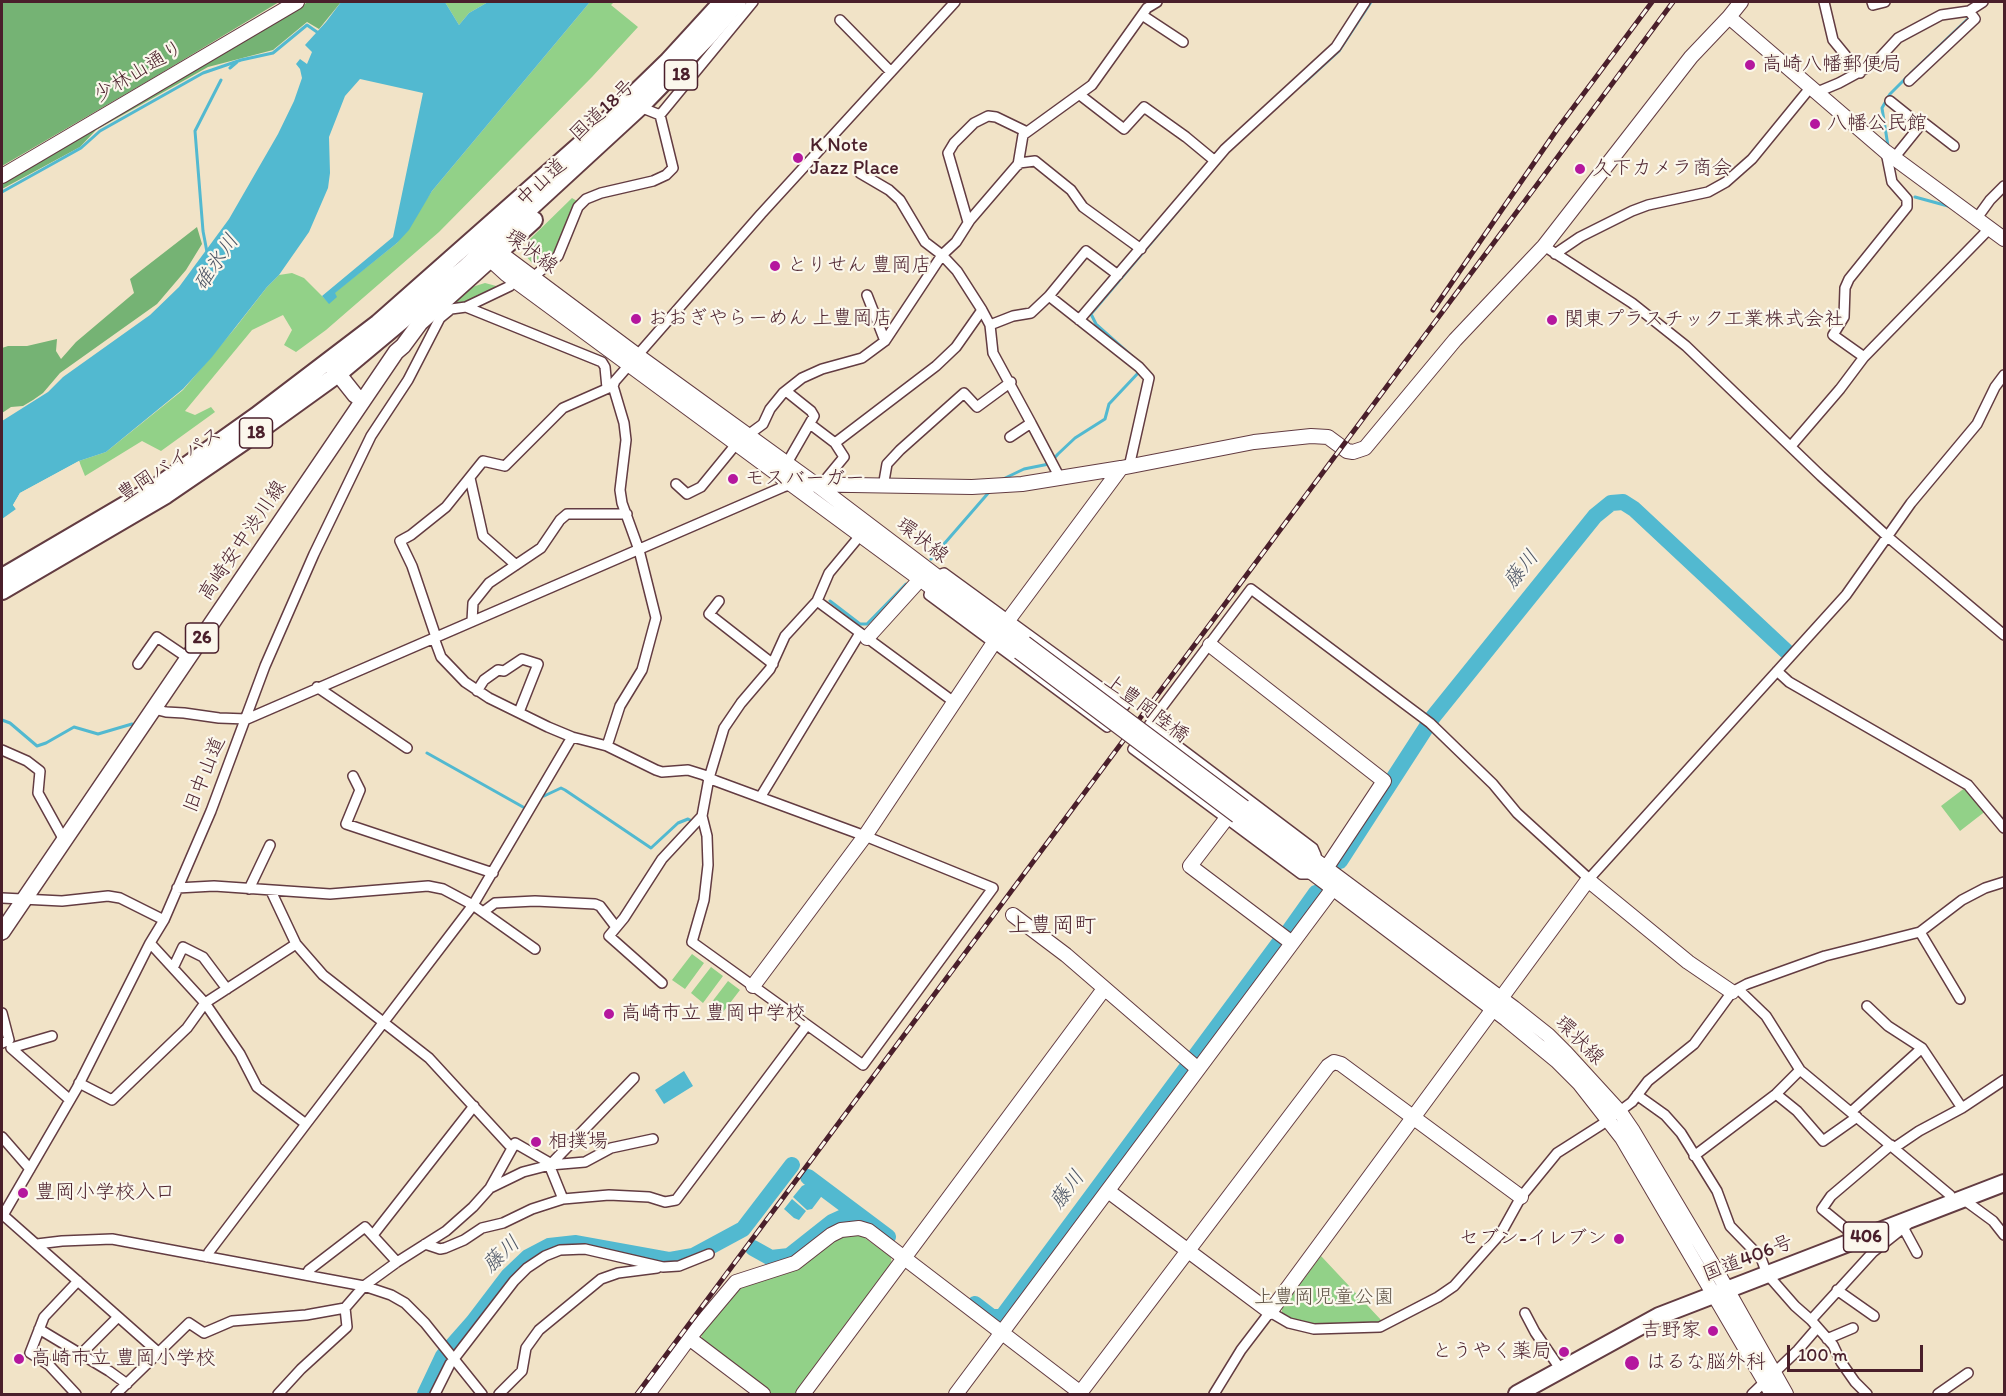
<!DOCTYPE html>
<meta charset="utf-8">
<style>
body{margin:0}
#map{position:relative;width:2006px;height:1396px;overflow:hidden;background:#f1e3c7;font-family:Itim,sans-serif}
canvas{display:block}
.frame{position:absolute;inset:0;border:3px solid #4a1f2b;pointer-events:none}
.scale{position:absolute;left:1787px;top:1345px;width:136px;height:27px;box-sizing:border-box;border:3px solid #4a1f2b;border-top:0;padding-left:8px;font-size:18px;line-height:21px;white-space:nowrap;color:#4a1f2b;-webkit-text-stroke:4px #fbf7ec;paint-order:stroke}
</style>
<div id="map">
<canvas width="2006" height="1396"></canvas>
<div class="frame"></div>
<div class="scale">100 m</div>
</div>
<script>
const c = document.querySelector('canvas').getContext('2d');
c.lineJoin = 'round';
function fill(path, color) { c.fillStyle = color; c.fill(path, 'evenodd'); }
const toPath = rows => new Path2D(rows.map(r => 'M' + r).join(''));
function trace(path, color, width, dash) { c.strokeStyle = color; c.lineWidth = width; c.lineCap = dash ? 'butt' : 'round'; c.setLineDash(dash || []); c.stroke(path); }
function write(font, color, halo, rows, align = 'center') {
  c.font = font + ' Itim,"Klee One",sans-serif'; c.lineWidth = 4.5; c.setLineDash([]); c.textBaseline = 'middle'; c.strokeStyle = halo; c.fillStyle = color; for (const [text, x, y, turn = 0] of rows) {
    c.save(); c.translate(x, y); c.rotate((+turn || 0) * Math.PI / 180); c.textAlign = isNaN(turn) ? turn : align; if (halo) c.strokeText(text, 0, 0); c.fillText(text, 0, 0); c.restore();
  }
}
const green = toPath([
 [445,2,488,2,469,13,459,25],
 [590,2,614,2,611,5,638,27,592,77,439,232,326,330,296,352,284,345,292,330,283,315,252,330,185,411,195,415,211,407,215,412,161,451,142,441,85,476,79,461,106,452,183,390,236,327,267,287,279,275,292,273,304,278,329,303,334,293,397,243,432,191],
 [572,198,577,201,559,243,553,253,534,265,524,254,527,242],
 [485,283,500,287,469,303,449,306,472,287],
 [1966,787,1987,810,1960,831,1941,806],
 [692,954,704,963,685,989,672,980],
 [711,967,723,976,703,1003,691,993],
 [728,981,740,990,720,1016,708,1007],
 [858,1233,891,1257,892,1266,795,1394,772,1394,702,1341,701,1333,738,1287,788,1273,806,1263,843,1235],
 [1321,1256,1382,1321,1379,1323,1316,1326,1291,1320,1282,1313,1282,1308]
]);
const forest = toPath([
 [2,2,279,2,153,78,2,166],
 [308,2,341,2,319,29,307,22,273,50,208,67,96,130,80,147,2,189,2,183],
 [197,227,202,244,186,270,157,304,60,373,43,393,33,400,23,406,11,407,2,413,2,348,8,346,27,346,57,339,56,351,61,359,76,342,134,293,130,279]
]);
const water = toPath([
 [341,2,445,2,459,25,469,13,488,2,590,2,432,191,409,230,397,243,335,293,337,297,329,304,322,296,393,237,423,93,360,79,345,96,329,137,330,173,328,188,309,232,279,275,267,287,212,357,183,389,106,452,79,461,20,493,13,505,16,509,2,519,2,421,48,392,63,377,150,315,179,287,229,219,278,134,294,101,302,78,300,69,296,64,300,59,307,64,312,52,305,45,326,22],
 [684,1071,693,1086,664,1104,655,1090],
 [811,1182,824,1193,812,1209,807,1210,793,1197,802,1186],
 [792,1199,806,1211,799,1220,794,1218,784,1209]
]);
const pier = toPath([
 [79,461,80,464,22,495,16,505,19,509,18,512,13,505,20,493]
]);
const stream = toPath([
 [230,68,237,62],
 [1911,73,1972,15],
 [1304,83,1339,51,1371,2],
 [1888,146,1882,108,1890,94,1907,77],
 [2,192,81,148,100,131,203,73,241,60,273,53,307,25,317,32],
 [1915,197,1948,206],
 [207,252,203,231,195,131,221,80],
 [1132,356,1096,324,1091,314,1226,154],
 [1001,480,1024,469,1049,464,1058,454,1075,438,1105,419,1109,404,1140,371],
 [931,559,990,491],
 [830,601,860,624,867,624,906,584],
 [2,720,10,723,37,746,46,743,74,727,98,734,132,724],
 [427,753,523,807],
 [544,796,561,788,565,790,651,848,678,823,688,819,692,821]
]);
const river = toPath([
 [1340,861,1433,717,1595,516,1611,503,1623,502,1634,509,1786,651],
 [1289,931,1316,893],
 [808,1177,888,1237],
 [753,1248,771,1258,789,1256,832,1222,854,1212],
 [975,1304,992,1317,1002,1317,1279,943],
 [425,1394,443,1356,473,1322,508,1276,528,1257,549,1246,576,1243,670,1260,693,1256,743,1229,792,1165]
]);
const street = toPath([
 [1824,2,1833,40,1860,73],
 [1872,2,1873,5,1885,2],
 [1142,15,1183,42],
 [840,20,891,72],
 [1909,81,1975,19,1969,11],
 [1815,93,1839,83,1874,64,1898,38,1941,15,1969,11,1983,2],
 [1080,95,1124,129,1144,107,1186,137,1215,161],
 [1890,101,1920,125],
 [660,115,753,2],
 [1894,158,1923,122,1954,146],
 [1018,165,1023,135,1092,85,1147,8,1157,2],
 [860,173,889,190,900,200,925,242,942,255,957,271,982,310,990,325,993,353,1031,423,1010,437],
 [1977,218,1990,200,2004,186],
 [968,222,948,153,954,143,974,123,988,116,996,117,1027,132],
 [1544,246,1632,303,1686,346,1821,476,1888,537,2004,635],
 [1555,254,1580,237,1632,211,1648,205,1708,192,1726,182,1752,159,1810,88],
 [532,278,558,256,578,207,586,199,601,193,653,181,666,175,673,168,660,115,640,107],
 [867,295,885,341],
 [1049,296,1139,367,1149,378,1129,467],
 [466,307,602,362,605,367,607,388],
 [1079,320,1225,149,1336,47,1365,2],
 [990,325,1013,316,1031,313,1049,296,1086,251,1118,275],
 [1864,357,1833,335,1844,317,1845,288,1849,279,1907,207,1907,199,1892,182,1886,152],
 [786,391,811,411,814,416,787,463],
 [1031,423,1060,478],
 [810,424,835,443,844,457,825,480,829,486],
 [748,435,763,424,770,409,783,393,802,378,822,369,862,358,885,341,942,255,956,242,970,220,1019,163,1035,161,1071,190,1083,207,1141,249],
 [835,443,936,366,956,347,982,310],
 [1791,446,1840,389,1864,357,1990,228],
 [470,478,483,536,516,565],
 [676,484,687,494,701,487,737,443],
 [883,487,887,464,900,450,964,393,977,407,1011,382],
 [931,587,929,595,1107,727,1125,705,944,573,936,576],
 [719,601,709,614,773,664],
 [817,601,954,702],
 [472,621,473,603,489,583,541,548,560,520,567,514,627,514],
 [436,637,412,566,400,541,411,535,446,507,483,461,505,466,563,408,613,386],
 [434,638,441,657,465,682,489,698,548,727,572,737,607,746,656,770,662,772,688,770,704,775,709,778,716,781,865,836,993,888,863,1065,692,942,704,900,708,865,707,836,702,816,709,778,724,728,741,703,770,669,785,636,817,601,829,573,863,532],
 [138,664,157,637,188,658],
 [1777,671,1789,682,1968,785,2004,828],
 [317,687,407,748],
 [477,691,484,680,498,670,504,671,522,659,538,664,519,712],
 [154,709,166,712,184,713,219,718,247,719,783,487,793,484],
 [1150,725,1313,848,1316,855,1315,861],
 [607,746,620,706,642,670,656,618,639,550,622,503,620,490,626,440,624,423,613,386,615,381,761,214,955,2],
 [2,750,27,761,40,771,38,793,64,840],
 [353,776,360,790,346,824,493,873],
 [761,796,860,633],
 [1313,874,1301,874,1133,749,1156,715,1251,589,1430,723,1493,784,1517,813,1586,876,1588,880,1846,595,1911,503,1977,424,1995,387,2004,375],
 [177,888,214,886,330,894,428,886,443,889,473,905,535,949],
 [249,889,270,845],
 [271,891,296,944,323,975,429,1058,509,1145,513,1147],
 [2,898,62,901,108,896,120,898,164,920],
 [483,912,495,903,535,901,595,904,600,906,616,927],
 [1920,932,1960,999],
 [150,943,205,1003,240,1054,257,1087,306,1124],
 [173,968,183,947,203,957,227,989],
 [662,983,609,936,624,918,662,859,702,816],
 [1738,989,1766,1016,1800,1070,1950,1195,1953,1203],
 [1867,1006,1888,1026,1922,1048,1962,1108],
 [2,1013,9,1040,2,1043],
 [52,1036,11,1048,70,1100],
 [79,1083,112,1100,187,1028,205,1003,296,944],
 [1776,1094,1797,1111,1823,1141,1857,1117],
 [1637,1095,1665,1115,1681,1133,1717,1191,1730,1226,1761,1258,1767,1274,1795,1306,1811,1320,1833,1345,1841,1362,1855,1382,1867,1394],
 [1851,1112,1922,1048],
 [2,1137,30,1169],
 [1894,1148,1919,1131,1962,1108,2004,1080],
 [1694,1156,1776,1094,1800,1070],
 [550,1165,634,1078],
 [490,1188,523,1172,550,1165,585,1162,611,1148,653,1139],
 [1963,1199,1993,1221,2004,1235],
 [3,1215,158,1352],
 [2,1217,77,1088,150,943,164,920,211,811,265,666,314,554,371,436,408,380,440,318,451,309,466,307,510,286,514,280],
 [1904,1229,1917,1253],
 [373,1235,474,1106],
 [1857,1241,1855,1236,1822,1209,1831,1196,1891,1145],
 [37,1244,62,1241,112,1239,364,1286,391,1295,405,1303,425,1323,482,1394],
 [425,1244,440,1249,445,1248,464,1240,482,1228,503,1223,532,1209,563,1199,609,1195,649,1197,665,1202,676,1200,807,1025],
 [207,1257,209,1252,306,1124,473,905,572,737],
 [306,1275,309,1270,365,1227,397,1262],
 [1837,1290,1874,1316],
 [1525,1313,1535,1332,1561,1370],
 [1811,1320,1873,1252,1907,1225],
 [39,1329,109,1371,127,1384],
 [1827,1339,1853,1328],
 [81,1354,118,1317],
 [76,1394,49,1365,30,1353,44,1317,78,1281],
 [116,1394,189,1323,204,1333,232,1321,306,1315,345,1308],
 [278,1394,301,1369,347,1327,345,1308,364,1286,397,1262,446,1231,473,1207,490,1188,515,1143,548,1162,563,1199],
 [435,1394,450,1364,514,1281,527,1268,545,1256,560,1250,585,1249,663,1267,679,1266,709,1254],
 [499,1394,522,1371,526,1348,539,1330,601,1279,618,1273,657,1268],
 [1214,1394,1241,1350,1270,1312,1289,1323,1314,1329,1380,1327,1438,1297,1454,1286,1501,1233,1521,1197,1557,1153,1601,1125,1632,1102,1648,1081,1694,1044,1732,992,1747,984,1825,956,1920,932,1962,900,1985,888,2004,882],
 [1752,1394,1798,1350,1817,1328],
 [1938,1394,1968,1373]
]);
const secondary = toPath([
 [1729,17,1886,152,2004,239],
 [2,176,297,2],
 [491,246,637,355,818,486,1025,643],
 [483,253,506,274,1019,652],
 [793,484,972,487,1022,484,1121,468,1254,442,1311,436,1328,437,1347,451,1353,452,1365,448,1455,340,1544,246,1691,57,1729,17,1741,2],
 [1009,619,1121,468],
 [867,638,925,574],
 [1210,645,1384,781,1321,876],
 [1244,807,1514,1008,1548,1035,1566,1053,1620,1112,1633,1131,1720,1277,1786,1394],
 [1237,816,1506,1019,1557,1061,1579,1083,1622,1138,1772,1394],
 [1226,819,1190,866,1292,943],
 [1013,915,1066,955,1198,1069],
 [753,986,865,836,993,644],
 [1108,1191,1270,1312,1588,880,1688,962,1732,992],
 [689,1338,763,1394],
 [1080,1393,1328,1066,1334,1062,1341,1064,1521,1197],
 [648,1394,689,1338,736,1282,795,1263,831,1235,841,1230,859,1228,869,1231,1082,1394],
 [803,1394,1104,989],
 [956,1394,1337,883]
]);
const primary = toPath([
 [332,366,355,395,362,400],
 [2,932,396,352,403,346,420,323,499,252]
]);
const highway = toPath([
 [499,252,534,220],
 [2,577,159,485,256,416,378,323,601,126,668,61,722,2],
 [2,591,166,495,245,441,338,374,465,268,640,107,708,37,738,2],
 [1517,1394,1659,1316,2004,1183]
]);
const rail = toPath([
 [1433,310,1558,128,1652,2],
 [637,1394,1673,2]
]);
const secondaryBridge = toPath([
 [1025,643,1244,807],
 [1019,652,1237,816]
]);
const markers = [
 [1750,65,6,"#b5179e"],
 [1815,124,6,"#b5179e"],
 [798,158,6,"#b5179e"],
 [1580,169,6,"#b5179e"],
 [775,266,6,"#b5179e"],
 [636,319,6,"#b5179e"],
 [1552,320,6,"#b5179e"],
 [733,479,6,"#b5179e"],
 [609,1014,6,"#b5179e"],
 [536,1142,6,"#b5179e"],
 [23,1193,6,"#b5179e"],
 [1619,1239,6,"#b5179e"],
 [1713,1331,6,"#b5179e"],
 [1564,1352,6,"#b5179e"],
 [19,1359,6,"#b5179e"],
 [1632,1363,8,"#b5179e"]
];
const shields = [
 [681,75,33],
 [256,433,33],
 [202,638,33],
 [1866,1237,45]
];
const shieldNames = [
 ["18",681,75],
 ["18",256,433],
 ["26",202,638],
 ["406",1866,1237]
];
const poiNames = [
 ["高崎八幡郵便局",1762,65],
 ["八幡公民館",1827,124],
 ["K Note",810,146],
 ["Jazz Place",810,169],
 ["久下カメラ商会",1592,169],
 ["とりせん 豊岡店",787,266],
 ["おおぎやらーめん 上豊岡店",648,319],
 ["関東プラスチック工業株式会社",1564,320],
 ["モスバーガー",745,479],
 ["高崎市立 豊岡中学校",621,1014],
 ["相撲場",548,1142],
 ["豊岡小学校入口",35,1193],
 ["セブン-イレブン",1607,1239,"right"],
 ["吉野家",1701,1331,"right"],
 ["とうやく薬局",1552,1352,"right"],
 ["高崎市立 豊岡小学校",31,1359],
 ["はるな脳外科",1646,1363]
];
const streetNames = [
 ["少林山通り",139,72,-31],
 ["国道18号",603,111,-43],
 ["中山道",542,183,-43],
 ["環状線",531,252,37],
 ["豊岡バイパス",170,465,-33],
 ["高崎安中渋川線",243,541,-56],
 ["環状線",922,541,38],
 ["上豊岡陸橋",1146,709,37],
 ["旧中山道",205,775,-68],
 ["環状線",1579,1041,45],
 ["国道406号",1748,1259,-21]
];
const parkNames = [
 ["上豊岡児童公園",1324,1298]
];
const waterNames = [
 ["碓氷川",217,263,-56],
 ["藤川",1522,570,-51],
 ["藤川",1068,1190,-53],
 ["藤川",502,1255,-43]
];
const quarterNames = [
 ["上豊岡町",1052,926]
];
fill(green, '#92d188');
fill(forest, '#75b374');
fill(water, '#52b9d0');
fill(pier, '#f1e3c7');
trace(stream, '#52b9d0', 3);
trace(river, '#52b9d0', 16);
trace(street, '#633c42', 12);
trace(secondary, '#633c42', 16);
trace(primary, '#633c42', 18);
trace(highway, '#633c42', 20);
trace(street, '#fff', 9);
trace(secondary, '#fff', 14);
trace(primary, '#fff', 15);
trace(highway, '#fff', 16);
trace(rail, '#4a1f2b', 5);
trace(rail, '#fbf7ec', 3, [9]);
trace(secondaryBridge, '#633c42', 16, []);
trace(secondaryBridge, '#fff', 14);
for (const [x, y, r, color] of markers) { const dot = new Path2D(); dot.arc(x, y, r, 0, 2 * Math.PI); c.fillStyle = color; c.fill(dot); trace(dot, '#fbf7ec', 2); }
for (const [x, y, w] of shields) { const box = new Path2D(); box.roundRect(x - w / 2, y - 15, w, 30, 4.5); c.fillStyle = '#fbf7ec'; c.fill(box); trace(box, '#4a1f2b', 1.5); }
write('bold 18px', '#4a1f2b', null, shieldNames);
write('20px', '#4a1f2b', '#fbf7ec', poiNames, 'left');
write('20px', '#4a1f2b', '#fbf7ec', streetNames);
write('20px', '#605447', '#fbf7ec', parkNames);
write('italic 21px', '#4d5565', '#fbf7ec', waterNames);
write('22px', '#4a1f2b', '#fbf7ec', quarterNames);
</script>
